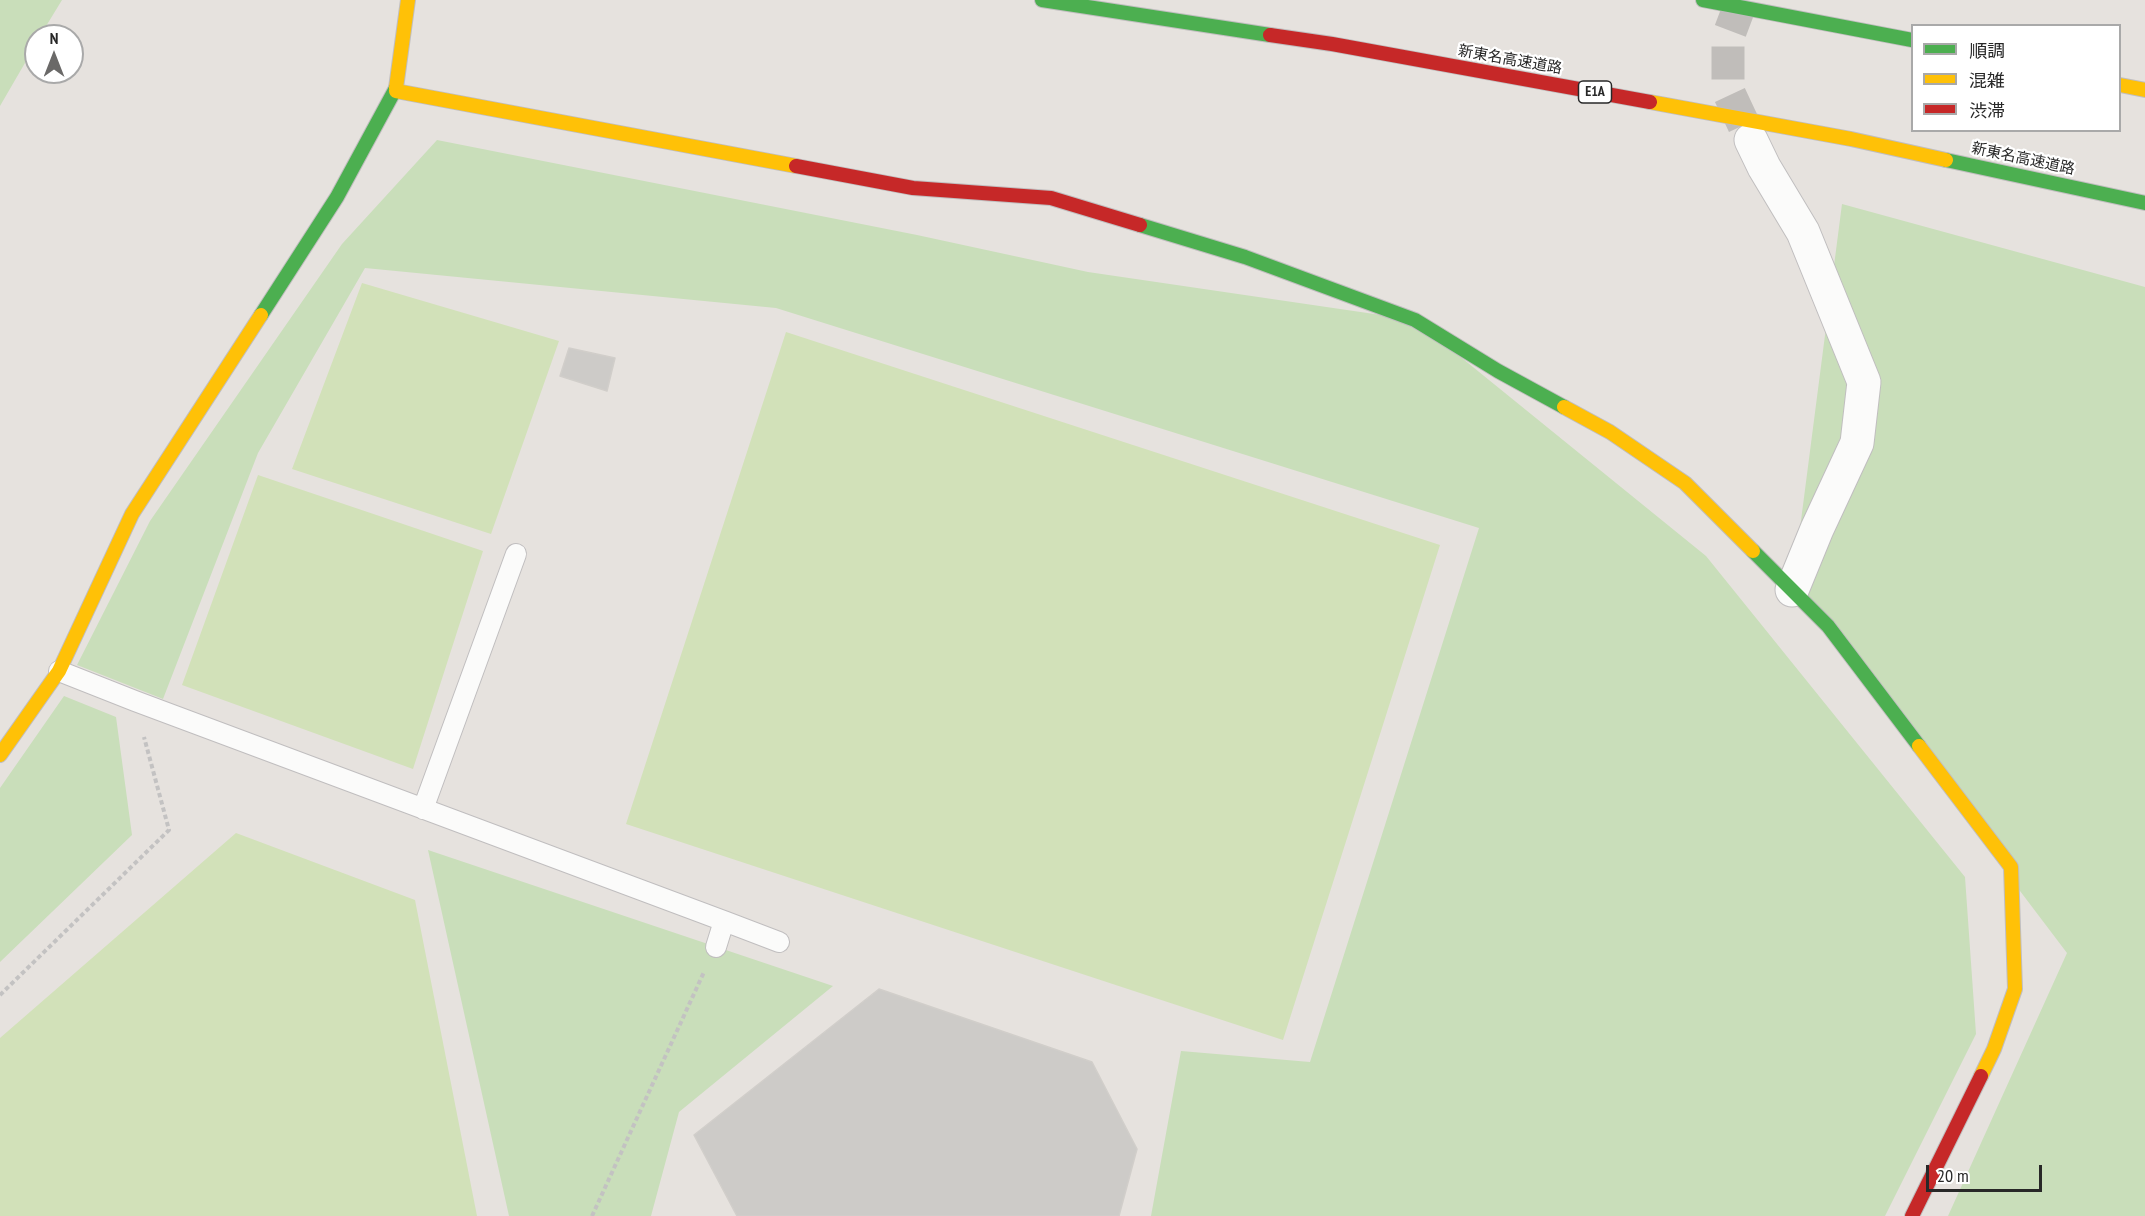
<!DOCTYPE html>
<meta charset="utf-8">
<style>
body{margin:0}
#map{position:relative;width:2145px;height:1216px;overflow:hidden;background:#e6e2de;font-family:"PT Sans Narrow","Noto Sans JP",sans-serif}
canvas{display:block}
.legend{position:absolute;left:1911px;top:24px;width:210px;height:108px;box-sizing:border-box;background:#fff;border:2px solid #a9a9a9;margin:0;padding:8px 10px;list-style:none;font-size:18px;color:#282828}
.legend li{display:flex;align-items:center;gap:12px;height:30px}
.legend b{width:30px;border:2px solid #a9a9a9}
.north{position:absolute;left:24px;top:24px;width:60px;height:60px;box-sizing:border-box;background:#fff;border:2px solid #a9a9a9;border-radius:50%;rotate:0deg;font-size:16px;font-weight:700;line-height:24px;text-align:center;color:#282828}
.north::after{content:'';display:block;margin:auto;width:21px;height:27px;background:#6a6968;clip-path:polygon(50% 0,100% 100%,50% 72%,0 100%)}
.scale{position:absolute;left:1926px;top:1165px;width:116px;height:27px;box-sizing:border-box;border:3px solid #282828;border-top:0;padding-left:8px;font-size:18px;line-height:21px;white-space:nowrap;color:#282828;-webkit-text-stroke:4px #fff;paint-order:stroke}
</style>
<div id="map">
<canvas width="2145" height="1216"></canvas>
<ul class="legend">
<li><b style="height:8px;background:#4caf50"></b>順調</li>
<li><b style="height:8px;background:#ffc107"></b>混雑</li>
<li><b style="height:8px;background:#c62828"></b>渋滞</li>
</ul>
<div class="north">N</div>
<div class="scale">20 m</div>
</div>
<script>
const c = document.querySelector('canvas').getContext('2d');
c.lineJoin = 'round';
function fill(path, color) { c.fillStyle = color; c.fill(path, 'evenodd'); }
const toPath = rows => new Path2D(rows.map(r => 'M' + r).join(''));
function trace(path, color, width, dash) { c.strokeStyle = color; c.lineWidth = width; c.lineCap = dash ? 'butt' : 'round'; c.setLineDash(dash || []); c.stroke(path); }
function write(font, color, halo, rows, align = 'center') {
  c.font = font + ' "PT Sans Narrow","Noto Sans JP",sans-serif'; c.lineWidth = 4.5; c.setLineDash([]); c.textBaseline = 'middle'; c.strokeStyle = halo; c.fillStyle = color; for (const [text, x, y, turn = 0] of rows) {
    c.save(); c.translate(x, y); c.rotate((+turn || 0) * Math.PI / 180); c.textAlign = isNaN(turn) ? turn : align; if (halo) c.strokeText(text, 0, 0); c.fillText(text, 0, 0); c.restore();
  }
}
const green = toPath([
 [0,0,62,0,40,36,36,36,36,44,0,106],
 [437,140,917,235,1088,272,1415,320,1706,556,1965,877,1976,1034,1885,1216,1151,1216,1181,1051,1310,1062,1479,528,776,308,365,268,258,453,163,699,77,665,150,521,342,244],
 [1842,204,2145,287,2145,1216,1948,1216,2067,953,1792,590],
 [64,696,116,717,132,835,0,962,0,788],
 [428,850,833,986,679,1112,651,1216,509,1216]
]);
const pitch = toPath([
 [362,283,559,341,491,534,292,469],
 [786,332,1440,545,1283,1040,626,824],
 [258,475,483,551,413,769,182,685],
 [236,833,415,900,477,1216,0,1216,0,1038]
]);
const building = toPath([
 [569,348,615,358,607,391,560,376,569,348],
 [879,989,1092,1062,1137,1149,1119,1216,737,1216,694,1135,879,989]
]);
const streetTunnel = toPath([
 [1742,0,1728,37,1728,91,1751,140]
]);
const path = toPath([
 [0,995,169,830,144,737],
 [592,1216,704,972]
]);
const lane = toPath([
 [59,671,135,701,724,921,716,947],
 [423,809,516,554],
 [724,921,779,942]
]);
const street = toPath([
 [1751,140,1764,167,1803,232,1864,382,1857,443,1817,529,1792,590]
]);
const fast = toPath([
 [1042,0,1270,35],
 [1703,0,1912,40],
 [1946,160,2145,203],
 [1140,225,1245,257,1415,320,1498,371,1564,407],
 [261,315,337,197,396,88],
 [1753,551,1828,626,1919,746]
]);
const slow = toPath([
 [2120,85,2145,90],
 [396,88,408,0],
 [396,91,796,166],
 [1650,102,1851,139,1946,160],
 [1564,407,1610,432,1685,483,1753,551],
 [1919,746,2011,867,2015,989,1994,1049,1981,1076],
 [0,755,59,671,132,514,261,315]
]);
const jam = toPath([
 [1270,35,1332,44,1650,102],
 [796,166,913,188,1051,198,1140,225],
 [1912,1216,1981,1076]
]);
const shields = [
 [1595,92,33]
];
const shieldNames = [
 ["E1A",1595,92]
];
const streetNames = [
 ["新東名高速道路",1510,60,10],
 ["新東名高速道路",2023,159,12]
];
fill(green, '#c9deba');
fill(pitch, '#d2e1b9');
fill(building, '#cdcbc8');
trace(building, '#d1ceca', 1.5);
trace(streetTunnel, '#c0bdba', 33, [33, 16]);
trace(lane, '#c0bebf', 22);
trace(street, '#c0bebf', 35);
trace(fast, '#c0bebf', 16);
trace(slow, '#c0bebf', 16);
trace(jam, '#c0bebf', 16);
trace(path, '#c3c2c2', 4, [4.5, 3]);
trace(lane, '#fbfbfa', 20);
trace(street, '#fbfbfa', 33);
trace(fast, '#4caf50', 14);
trace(slow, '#ffc107', 14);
trace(jam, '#c62828', 14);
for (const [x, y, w] of shields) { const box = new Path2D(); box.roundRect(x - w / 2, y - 11, w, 22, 4.5); c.fillStyle = '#fff'; c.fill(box); trace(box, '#282828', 1.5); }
write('bold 14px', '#282828', null, shieldNames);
write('15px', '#282828', '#fff', streetNames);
</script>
